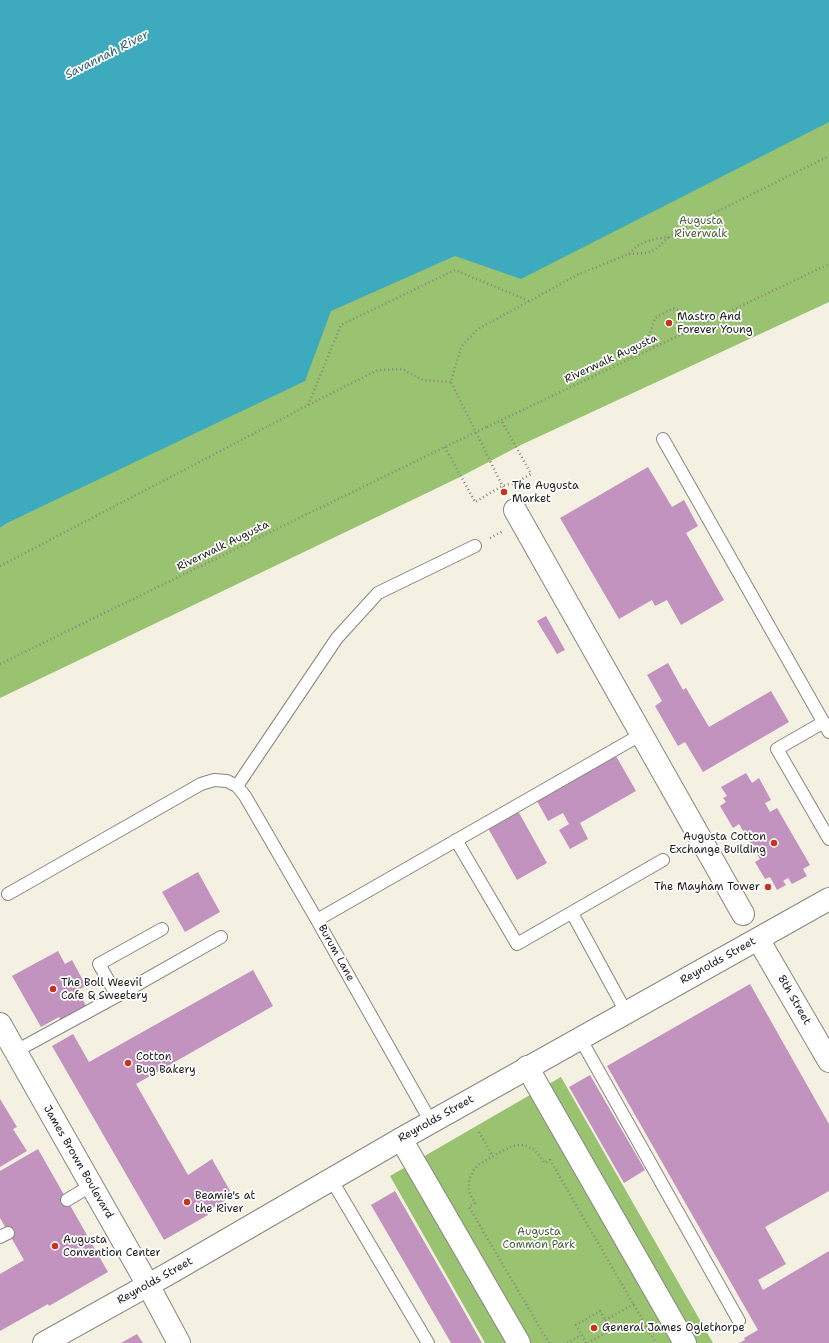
<!DOCTYPE html>
<style>
body{margin:0}
canvas{display:block;background:#f5f1e2}
</style>
<canvas width="829" height="1343"></canvas>
<script>
const c = document.querySelector('canvas').getContext('2d');
c.lineJoin = 'round';
function fill(path, color) { c.fillStyle = color; c.fill(path, 'evenodd'); }
const toPath = rows => new Path2D(rows.map(r => 'M' + r).join(''));
function trace(path, color, width, dash) { c.strokeStyle = color; c.lineWidth = width; c.lineCap = dash ? 'butt' : 'round'; c.setLineDash(dash || []); c.stroke(path); }
function write(font, color, halo, rows, align = 'center') {
  c.font = font + ' "Shantell Sans",sans-serif'; c.lineWidth = 3.5; c.setLineDash([]); c.textBaseline = 'middle'; c.strokeStyle = halo; c.fillStyle = color; for (const [text, x, y, turn = 0] of rows) {
    c.save(); c.translate(x, y); c.rotate((+turn || 0) * Math.PI / 180); c.textAlign = isNaN(turn) ? turn : align; if (halo) c.strokeText(text, 0, 0); c.fillText(text, 0, 0); c.restore();
  }
}
const green = toPath([
 [829,25,829,302,523,444,458,478,0,698,0,528,289,300],
 [561,1077,713,1343,485,1343,390,1176]
]);
const water = toPath([
 [0,0,829,0,829,122,521,279,455,256,331,311,305,381,7,523,0,528]
]);
const building = toPath([
 [648,467,672,507,684,500,698,526,686,533,724,600,681,625,667,600,655,606,652,600,619,619,560,518],
 [546,616,565,650,557,654,537,621],
 [668,663,683,690,686,688,709,727,771,691,789,722,703,772,685,742,678,746,655,706,662,701,647,675],
 [616,756,636,791,580,823,588,839,570,849,559,830,569,824,563,813,548,821,537,801],
 [746,773,752,783,759,778,771,800,765,803,770,812,777,808,810,865,803,869,807,876,792,884,788,878,783,881,786,885,777,890,770,877,765,879,755,862,760,859,739,824,733,828,720,806,726,802,723,798,727,796,721,787],
 [518,811,547,863,517,880,488,828],
 [198,872,220,912,185,932,162,892],
 [58,951,65,964,72,960,86,986,78,990,86,1006,61,1020,59,1017,41,1027,12,976],
 [253,970,273,1006,136,1084,188,1175,212,1159,233,1196,206,1212,208,1215,164,1240,52,1046,73,1034,89,1062],
 [750,984,829,1124,829,1191,765,1227,786,1264,758,1280,763,1290,829,1251,829,1343,739,1343,745,1340,744,1338,758,1330,607,1066],
 [590,1075,645,1170,624,1183,569,1087],
 [0,1099,17,1127,13,1129,27,1151,0,1167],
 [38,1149,108,1272,49,1306,48,1304,0,1331,0,1274,24,1260,0,1218,0,1171],
 [395,1191,448,1283,482,1343,451,1343,371,1205],
 [137,1334,143,1343,121,1343]
]);
const path = toPath([
 [629,254,647,253,656,249,669,237],
 [654,347,649,336,655,318,673,308,692,315,698,327],
 [308,405,341,325,455,270,529,301],
 [487,427,829,264],
 [445,447,475,502,502,486,517,482,531,474,501,420],
 [505,491,451,382,461,347,478,329,579,274,629,254,637,246,645,242,654,239,669,237,688,226,829,156],
 [490,538,503,531],
 [0,566,320,399,378,370,402,369,423,380,451,382],
 [0,664,453,443],
 [479,1132,493,1156],
 [605,1320,634,1304],
 [549,1343,469,1207,475,1203,469,1192,469,1180,474,1170,478,1165,493,1156,512,1146,518,1145,524,1145,535,1150,545,1163,550,1160,656,1343],
 [567,1343,581,1335],
 [586,1343,576,1325,600,1311,611,1330,588,1343]
]);
const lane = toPath([
 [663,439,829,732],
 [824,722,777,749,829,839],
 [237,786,337,638,378,593,475,546],
 [456,840,517,944,663,860],
 [8,894,201,784,214,780,227,781,237,786,245,796,317,920,431,1122],
 [572,913,626,1012],
 [317,920,642,734],
 [117,996,99,964,162,929],
 [580,1038,739,1321],
 [16,1051,117,996,221,937],
 [331,1179,428,1343],
 [67,1200,92,1185],
 [0,1237,8,1233]
]);
const street = toPath([
 [515,510,743,914],
 [0,1024,148,1285],
 [527,1067,685,1343],
 [401,1139,519,1343]
]);
const secondary = toPath([
 [758,939,829,1061],
 [148,1285,179,1343],
 [44,1343,168,1274,401,1139,829,899]
]);
const pathBridge = toPath([
 [453,443,487,427]
]);
const markers = [
 [669,323,4,"#c8321e"],
 [504,492,4,"#c8321e"],
 [774,843,4,"#c8321e"],
 [768,887,4,"#c8321e"],
 [53,989,4,"#c8321e"],
 [128,1063,4,"#c8321e"],
 [187,1202,4,"#c8321e"],
 [55,1246,4,"#c8321e"],
 [594,1328,4,"#c8321e"]
];
const parkNames = [
 ["Augusta",701,221],
 ["Riverwalk",701,234],
 ["Augusta",539,1232],
 ["Common Park",539,1245]
];
const poiNames = [
 ["Mastro And",677,317],
 ["Forever Young",677,330],
 ["The Augusta",512,486],
 ["Market",512,499],
 ["Augusta Cotton",766,837,"right"],
 ["Exchange Building",766,850,"right"],
 ["The Mayham Tower",760,887,"right"],
 ["The Boll Weevil",61,983],
 ["Cafe & Sweetery",61,996],
 ["Cotton",136,1057],
 ["Bug Bakery",136,1070],
 ["Beamie's at",195,1196],
 ["the River",195,1209],
 ["Augusta",63,1240],
 ["Convention Center",63,1253],
 ["General James Oglethorpe",602,1328]
];
const streetNames = [
 ["Riverwalk Augusta",611,359,-25],
 ["Riverwalk Augusta",223,546,-26],
 ["Burum Lane",336,953,61],
 ["Reynolds Street",718,961,-29],
 ["8th Street",794,1000,60],
 ["Reynolds Street",436,1119,-29],
 ["James Brown Boulevard",78,1162,60],
 ["Reynolds Street",155,1281,-29]
];
const waterNames = [
 ["Savannah River",107,55,-27]
];
fill(green, '#99c370');
fill(water, '#3eaabd');
fill(building, '#c293be');
trace(lane, '#88867f', 14);
trace(street, '#88867f', 24);
trace(secondary, '#88867f', 24);
trace(path, '#88867f', 2.5, [1, 3]);
trace(lane, '#fff', 12);
trace(street, '#fff', 22);
trace(secondary, '#fff', 22);
trace(pathBridge, '#88867f', 2.5, [1, 3]);
for (const [x, y, r, color] of markers) { const dot = new Path2D(); dot.arc(x, y, r, 0, 2 * Math.PI); c.fillStyle = color; c.fill(dot); trace(dot, '#fff', 1.5); }
write('11px', '#4e5f3e', '#fff', parkNames);
write('11px', '#1c1c1c', '#fff', poiNames, 'left');
write('11px', '#1c1c1c', '#fff', streetNames);
write('italic 12px', '#2d636c', '#fff', waterNames);
</script>
